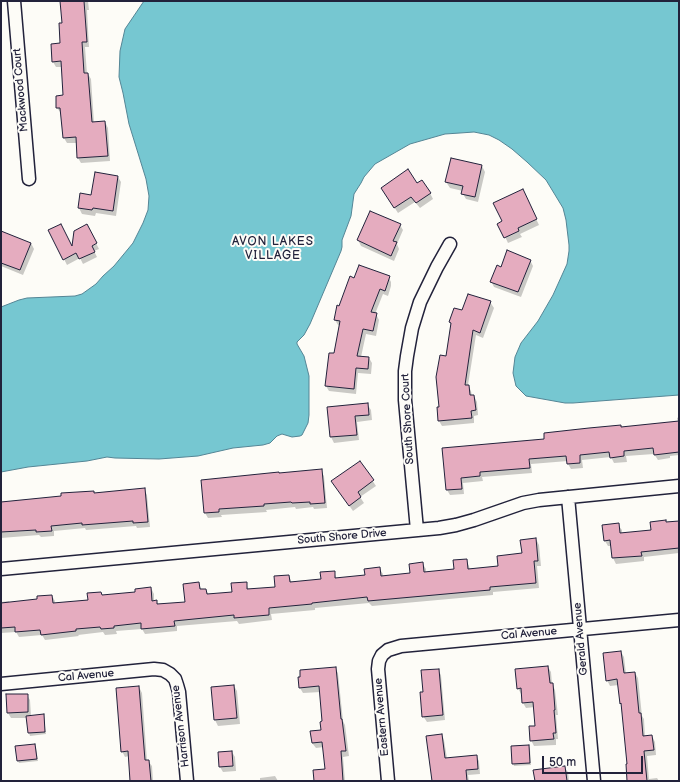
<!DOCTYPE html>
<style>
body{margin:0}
#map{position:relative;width:680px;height:782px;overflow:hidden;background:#fdfcf7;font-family:"Balsamiq Sans",sans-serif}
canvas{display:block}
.frame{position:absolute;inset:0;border:2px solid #22223b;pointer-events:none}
.scale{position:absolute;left:542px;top:756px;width:101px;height:18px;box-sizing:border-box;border:2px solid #22223b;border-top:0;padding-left:5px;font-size:12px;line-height:14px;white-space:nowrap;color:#22223b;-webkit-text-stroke:3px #fdfcf7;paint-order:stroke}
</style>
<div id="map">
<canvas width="680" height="782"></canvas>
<div class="frame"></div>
<div class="scale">50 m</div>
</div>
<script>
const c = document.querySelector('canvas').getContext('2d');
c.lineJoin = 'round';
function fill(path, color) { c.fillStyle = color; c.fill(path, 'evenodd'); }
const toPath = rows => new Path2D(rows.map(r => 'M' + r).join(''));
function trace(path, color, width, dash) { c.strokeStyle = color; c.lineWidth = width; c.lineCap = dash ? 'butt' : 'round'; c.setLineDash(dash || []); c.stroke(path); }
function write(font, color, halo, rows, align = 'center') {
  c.font = font + ' "Balsamiq Sans",sans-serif'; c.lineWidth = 4; c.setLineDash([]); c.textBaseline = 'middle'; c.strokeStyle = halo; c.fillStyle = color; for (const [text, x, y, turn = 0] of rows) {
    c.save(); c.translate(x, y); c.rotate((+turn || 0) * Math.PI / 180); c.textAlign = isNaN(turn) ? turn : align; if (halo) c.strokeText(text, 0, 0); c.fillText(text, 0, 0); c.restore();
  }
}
const water = toPath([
 [144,1,679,1,679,395,573,403,565,403,526,396,516,386,513,373,515,357,521,343,538,321,553,295,567,264,569,251,569,245,566,220,563,208,546,180,527,162,512,149,499,140,489,135,474,132,460,133,445,134,410,144,375,164,364,177,361,183,354,194,351,216,342,240,342,247,341,251,310,324,304,335,297,342,297,344,304,356,309,376,309,415,308,423,302,435,300,436,292,437,282,434,277,436,270,443,263,445,233,448,198,456,159,459,115,458,107,457,87,461,28,467,1,472,1,307,19,300,27,298,75,296,82,294,96,284,103,276,114,266,133,243,143,223,148,210,149,196,146,179,129,124,123,93,119,77,120,51,125,29,144,1]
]);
const shadow = toPath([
 [61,1,88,1,89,10,87,10,89,47,85,47,87,74,88,74,91,79,94,123,105,122,108,128,110,161,81,163,78,158,77,143,67,143,64,138,61,113,57,108,64,96,62,67,56,67,53,62,62,44,63,24],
 [452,160,482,166,485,172,478,202,466,199,463,194,463,191,450,188,446,182],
 [118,177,121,182,116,216,96,213,95,216,82,214,79,208,81,194,92,196],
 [417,185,430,193,433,199,420,208,415,202,398,213,385,193],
 [525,196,539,225,520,234,522,237,508,243,499,224,503,222],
 [400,225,403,230,397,244,399,249,394,261,361,246,358,240],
 [90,231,99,249,94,251,97,257,83,264,80,258,67,265,64,259,72,248],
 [1,232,31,243,34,249,23,275,1,266],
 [530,260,533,266,521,297,494,287,491,281,501,268],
 [388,276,391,282,391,286,388,296,383,294,375,314,376,314,379,320,376,336,366,334,361,357,369,358,372,363,371,374,358,373,356,394,329,391,326,386,334,354,340,326,338,325,335,320,340,307,355,279],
 [490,302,494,308,483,338,476,335,468,385,471,391,472,396,474,396,477,402,478,415,474,416,474,423,442,426,439,421,440,408,451,324,450,322,463,312],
 [367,404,371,410,372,420,357,422,359,440,334,443,331,437,329,408],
 [679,417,679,455,670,456,670,458,658,460,654,454,626,456,627,462,614,463,611,457,582,460,583,468,571,469,568,464,568,461,531,464,532,473,482,477,483,481,463,483,464,494,450,495,447,490,443,449,545,440,621,426,622,428,678,422,677,418],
 [360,462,376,486,360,497,364,503,353,511,336,487],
 [321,471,324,476,327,508,314,509,313,507,296,509,295,507,266,510,267,512,221,515,222,517,208,518,205,513,279,474],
 [144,489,147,495,150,527,137,528,136,526,86,530,85,528,54,531,54,536,41,537,39,535,1,538,1,502,63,497,94,492,95,494],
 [666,521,667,523,679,522,679,553,644,557,644,561,616,564,613,558,612,546,608,546,605,541,618,525,622,530,622,533,652,530],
 [536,539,539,545,541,566,537,566,539,588,493,592,493,595,372,606,369,603,315,608,315,610,271,614,272,620,239,624,237,621,177,626,177,631,145,634,142,629,116,631,117,634,105,635,103,632,78,635,79,636,45,640,42,635,19,637,16,632,1,633,1,602,9,601,10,603,38,600,52,596,55,601,55,604,89,600,103,596,136,593,151,588,154,594,154,602,156,601,159,605,186,603,198,583,202,590,206,590,209,595,233,593,246,583,249,590,276,588,289,576,292,583,322,580,334,572,337,579,366,576,379,568,383,574,383,576,411,574,422,563,426,569,426,573,455,570,466,560,469,566,470,570,499,567,523,554],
 [621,652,624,657,626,674,635,673,638,678,642,716,644,719,645,737,652,736,655,742,656,755,647,756,649,779,657,778,659,781,629,781,623,707,620,703,619,685,610,686,607,680],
 [548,667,551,672,552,684,555,690,558,715,556,715,558,739,556,739,556,745,534,746,531,740,536,727,535,707,526,708,523,703,522,694,521,694,518,688],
 [335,668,338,673,343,721,345,725,349,756,343,757,345,781,315,781,327,770,324,747,316,748,312,743,322,730,323,722,321,692,303,693,300,688],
 [438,670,441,675,445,720,427,722,423,716,424,693],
 [234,686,237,691,240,724,218,726,215,720,212,688],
 [139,687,142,693,147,761,148,761,152,766,153,781,131,781,129,756,125,757,122,751],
 [27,695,30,700,31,716,43,715,44,718,46,734,30,736,29,733,28,718,11,718,8,713],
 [442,735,444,740,447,758,476,756,479,761,480,774,468,775,469,781,431,781,433,781],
 [35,745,36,747,38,761,19,763,18,761],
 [529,746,530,749,531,765,514,766,513,763],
 [232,752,235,757,236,771,223,772,220,767,219,753],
 [564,767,568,772,569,781,536,781],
 [275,776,278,781,260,781,260,778]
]);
const building = toPath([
 [60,1,84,1,87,42,82,42,84,73,88,73,92,122,105,121,108,156,77,158,76,137,63,138,60,108,56,108,56,96,63,95,61,61,52,62,51,44,60,43,59,23,62,23,60,1],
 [451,158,482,165,475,197,461,194,463,186,445,182,451,158],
 [408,169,417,183,422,180,431,193,416,203,411,197,394,208,381,188,408,169],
 [95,172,118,176,113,211,93,208,92,210,78,208,80,193,91,195,95,172],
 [523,189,537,219,518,228,519,231,504,238,497,224,502,221,493,203,523,189],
 [370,211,401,224,393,241,397,242,391,256,357,240,370,211],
 [61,224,72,246,74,231,87,224,97,243,92,246,95,252,79,259,76,253,63,260,48,230,61,224],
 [1,231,31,243,20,270,1,263,1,231],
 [507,250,531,260,518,292,490,282,497,265,501,267,507,250],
 [359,265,390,276,385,291,380,289,371,312,377,313,373,331,363,329,357,356,369,357,368,369,356,368,354,389,325,386,329,353,334,353,340,321,334,320,337,305,339,306,350,276,354,278,359,265],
 [468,294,491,301,480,333,473,330,465,385,469,385,470,395,474,395,476,410,471,411,472,418,438,421,437,407,439,407,436,377,440,355,446,356,451,323,449,322,454,308,462,310,468,294],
 [368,403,369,415,355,416,357,435,330,437,327,407,368,403],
 [679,421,679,452,654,455,653,448,624,451,624,456,610,458,609,452,580,455,580,463,567,464,566,456,529,459,530,468,480,472,480,476,461,478,462,489,446,490,442,448,544,439,544,433,589,428,621,425,621,427,679,421],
 [360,461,374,480,358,492,361,497,349,506,331,481,360,461],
 [322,469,325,503,310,504,310,502,292,503,291,502,264,504,264,506,219,509,219,512,204,513,201,480,279,472,279,473,322,469],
 [145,488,148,522,133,523,133,521,82,525,82,523,51,526,52,531,36,532,36,530,1,532,1,502,61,496,61,493,94,491,94,493,145,488],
 [666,520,666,522,679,521,679,548,641,552,642,556,612,558,610,540,604,541,602,525,619,523,620,533,651,530,650,522,666,520],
 [536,538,538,561,534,561,536,583,490,587,490,590,368,601,367,597,312,603,312,604,269,608,269,615,234,618,234,615,174,621,175,626,141,629,141,623,114,626,114,628,101,629,100,627,76,629,76,631,41,635,40,630,15,632,15,627,1,628,1,603,37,599,37,596,52,595,53,603,88,600,87,593,101,592,102,595,135,592,135,589,151,587,152,601,157,600,157,604,185,602,183,584,199,582,200,589,206,589,207,594,232,592,231,583,247,582,247,589,275,587,274,576,289,575,290,582,321,579,320,572,335,571,335,578,365,575,364,569,380,567,381,576,410,573,409,564,423,562,424,572,454,569,453,560,467,559,468,569,498,566,497,556,522,553,520,540,536,538],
 [621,651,624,673,635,672,639,713,641,713,643,736,652,735,654,750,644,751,647,781,627,781,626,764,627,764,621,703,620,704,617,679,606,681,603,653,621,651],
 [548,666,550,683,553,683,555,710,554,710,556,733,553,733,554,739,530,741,529,726,535,726,533,702,522,703,521,688,517,689,515,669,548,666],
 [336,667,341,719,342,719,346,751,341,751,343,781,314,781,313,770,325,769,322,742,312,743,310,731,321,730,320,722,322,721,319,686,299,688,298,677,300,677,300,670,336,667],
 [439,669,443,715,422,717,420,692,423,692,421,670,439,669],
 [234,685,237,718,214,720,211,687,234,685],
 [139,686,145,760,149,760,151,781,130,781,128,751,121,752,116,688,139,686],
 [6,694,28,694,28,712,7,713,6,694],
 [44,714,45,732,28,733,26,716,44,714],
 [442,734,445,758,477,755,478,769,466,770,467,781,432,781,426,736,442,734],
 [35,744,37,759,17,761,15,746,35,744],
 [529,745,530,763,512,764,511,746,529,745],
 [232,751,233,766,219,767,218,752,232,751],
 [565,766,567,781,535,781,533,770,565,766]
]);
const minor = toPath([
 [14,1,29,179],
 [568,497,594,781],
 [417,530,405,400,405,371,407,356,412,328,420,302,437,267,450,244],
 [1,569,439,528,456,525,474,520,523,503,539,500,679,486],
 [1,684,154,669,163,670,170,674,175,679,177,685,179,692,187,781],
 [388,781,378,669,379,661,382,655,388,650,401,646,679,620]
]);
const streetNames = [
 ["Mackwood Court",21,90,-95],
 ["South Shore Court",408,419,-93],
 ["South Shore Drive",342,537,-5],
 ["Cal Avenue",529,634,-5],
 ["Gerald Avenue",581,639,-95],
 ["Cal Avenue",86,676,-5],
 ["Eastern Avenue",382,717,-95],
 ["Harrison Avenue",181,726,-97]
];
const neighbourhoodNames = [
 ["AVON LAKES",273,242],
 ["VILLAGE",273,256]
];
fill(water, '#76c7d1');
trace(water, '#548595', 1);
fill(shadow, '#0003');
fill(building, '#e5acbf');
trace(building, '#22223b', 1);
trace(minor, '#22223b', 15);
trace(minor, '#fdfcf7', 12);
write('11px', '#22223b', '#fdfcf7', streetNames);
c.letterSpacing = '1px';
write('12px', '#22223b', '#fdfcf7', neighbourhoodNames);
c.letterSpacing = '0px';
</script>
